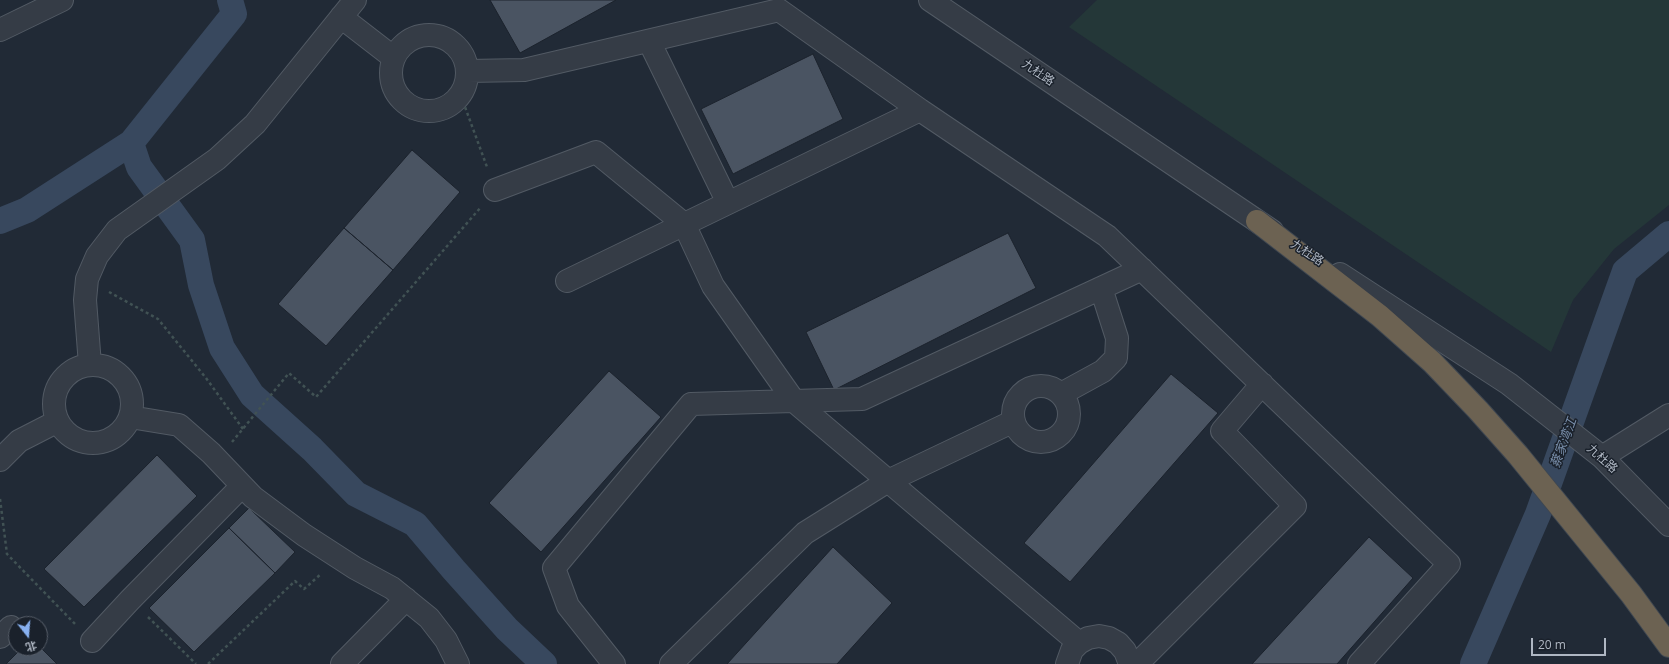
<!DOCTYPE html>
<meta charset="utf-8">
<style>
body{margin:0}
#map{position:relative;width:1669px;height:664px;overflow:hidden;background:#212a36;font-family:"Open Sans","Noto Sans SC",sans-serif}
canvas{display:block}
.north{position:absolute;left:8px;top:616px;width:40px;height:40px;box-sizing:border-box;background:#1a212b;border:1px solid #565d68;border-radius:50%;rotate:163deg;font-size:11px;font-weight:700;line-height:16px;text-align:center;color:#afb7c3}
.north::after{content:'';display:block;margin:auto;width:14px;height:18px;background:#87b0f0;clip-path:polygon(50% 0,100% 100%,50% 72%,0 100%)}
.scale{position:absolute;left:1531px;top:638px;width:75px;height:18px;box-sizing:border-box;border:2px solid #afb7c3;border-top:0;padding-left:5px;font-size:12px;line-height:14px;white-space:nowrap;color:#afb7c3;-webkit-text-stroke:3px #1a212b;paint-order:stroke}
</style>
<div id="map">
<canvas width="1669" height="664"></canvas>
<div class="north">北</div>
<div class="scale">20 m</div>
</div>
<script>
const c = document.querySelector('canvas').getContext('2d');
c.lineJoin = 'round';
function fill(path, color) { c.fillStyle = color; c.fill(path, 'evenodd'); }
const toPath = rows => new Path2D(rows.map(r => 'M' + r).join(''));
function trace(path, color, width, dash) { c.strokeStyle = color; c.lineWidth = width; c.lineCap = dash ? 'butt' : 'round'; c.setLineDash(dash || []); c.stroke(path); }
function write(font, color, halo, rows, align = 'center') {
  c.font = font + ' "Open Sans","Noto Sans SC",sans-serif'; c.lineWidth = 3; c.setLineDash([]); c.textBaseline = 'middle'; c.strokeStyle = halo; c.fillStyle = color; for (const [text, x, y, turn = 0] of rows) {
    c.save(); c.translate(x, y); c.rotate((+turn || 0) * Math.PI / 180); c.textAlign = isNaN(turn) ? turn : align; if (halo) c.strokeText(text, 0, 0); c.fillText(text, 0, 0); c.restore();
  }
}
const green = toPath([
 [1097,0,1669,0,1669,205,1614,249,1573,300,1551,352,1069,27]
]);
const canal = toPath([
 [230,0,234,14,131,143,139,167,192,240,201,285,222,348,252,395,312,449,356,494,415,524,454,570,507,629,544,664],
 [0,221,27,210,131,143],
 [1473,664,1538,514,1625,271,1669,234]
]);
const building = toPath([
 [490,0,616,0,520,53,490,0],
 [813,54,843,119,733,174,701,109,813,54],
 [412,150,460,192,393,270,344,228,412,150],
 [344,228,393,270,326,346,278,304,344,228],
 [1008,233,1036,288,834,390,806,332,1008,233],
 [609,371,661,417,541,552,489,503,609,371],
 [1171,374,1218,413,1070,582,1024,543,1171,374],
 [157,455,197,496,84,607,44,569,157,455],
 [249,508,295,552,275,573,229,528,249,508],
 [229,528,275,573,194,652,149,608,229,528],
 [1369,537,1413,578,1337,664,1252,664,1369,537],
 [833,547,892,603,837,664,727,664,833,547],
 [40,647,57,664,6,664,22,648,40,647]
]);
const path = toPath([
 [461,96,487,167],
 [109,292,158,319,206,378,243,429],
 [232,442,289,373,316,397,481,207],
 [0,499,7,554,76,625],
 [148,617,196,664],
 [208,664,295,581,304,589,321,574]
]);
const minor = toPath([
 [930,0,1272,231],
 [341,17,394,58],
 [0,30,62,0],
 '391 73a38 38 0 1 1 76 0a38 38 0 1 1-76 0Z',
 [649,41,728,203],
 [468,71,524,70,779,10,920,110,1107,236,1449,564,1359,664],
 [495,190,596,152,684,224,713,286,794,401,1079,643],
 [1340,274,1509,384,1602,457,1669,525],
 [567,281,920,110],
 [90,365,85,300,87,279,97,256,117,230,217,159,255,124,355,0],
 '54 404a39 39 0 1 1 78 0a39 39 0 1 1-78 0Z',
 '1013 414a28 28 0 1 1 56 0a28 28 0 1 1-56 0Z',
 [1061,394,1103,371,1116,358,1117,338,1101,288],
 [130,417,179,425,211,453,253,497,304,535,355,568,392,588,429,618,446,640,458,664],
 [1602,457,1669,415],
 [0,460,19,441,58,421],
 [0,637,11,627],
 [92,641,130,600,242,486],
 [342,664,406,599],
 [614,664,568,606,554,568,691,404,862,399,1142,269],
 [671,664,805,533,888,481,1014,421],
 [1067,664,1072,650,1079,643,1088,638,1099,636,1109,638,1118,643,1125,651,1130,664],
 [1137,664,1295,506,1222,431,1262,384]
]);
const highway = toPath([
 [1257,221,1380,316,1432,362,1478,410,1518,455,1631,594,1669,646]
]);
const streetNames = [
 ["九杜路",1038,73,34],
 ["九杜路",1307,253,33],
 ["九杜路",1602,459,42]
];
const waterNames = [
 ["蔡家湾江",1564,443,-70]
];
fill(green, '#243738');
trace(canal, '#38485e', 26);
fill(building, '#4a5462');
trace(building, '#1c232d', 1);
trace(minor, '#525a64', 24);
trace(highway, '#3f4751', 24);
trace(path, '#415254', 2.5, [3, 3]);
trace(minor, '#353c46', 22);
trace(highway, '#6c6252', 22);
write('12px', '#afb7c3', '#1a212b', streetNames);
write('italic 13px', '#798eaa', '#1a212b', waterNames);
</script>
